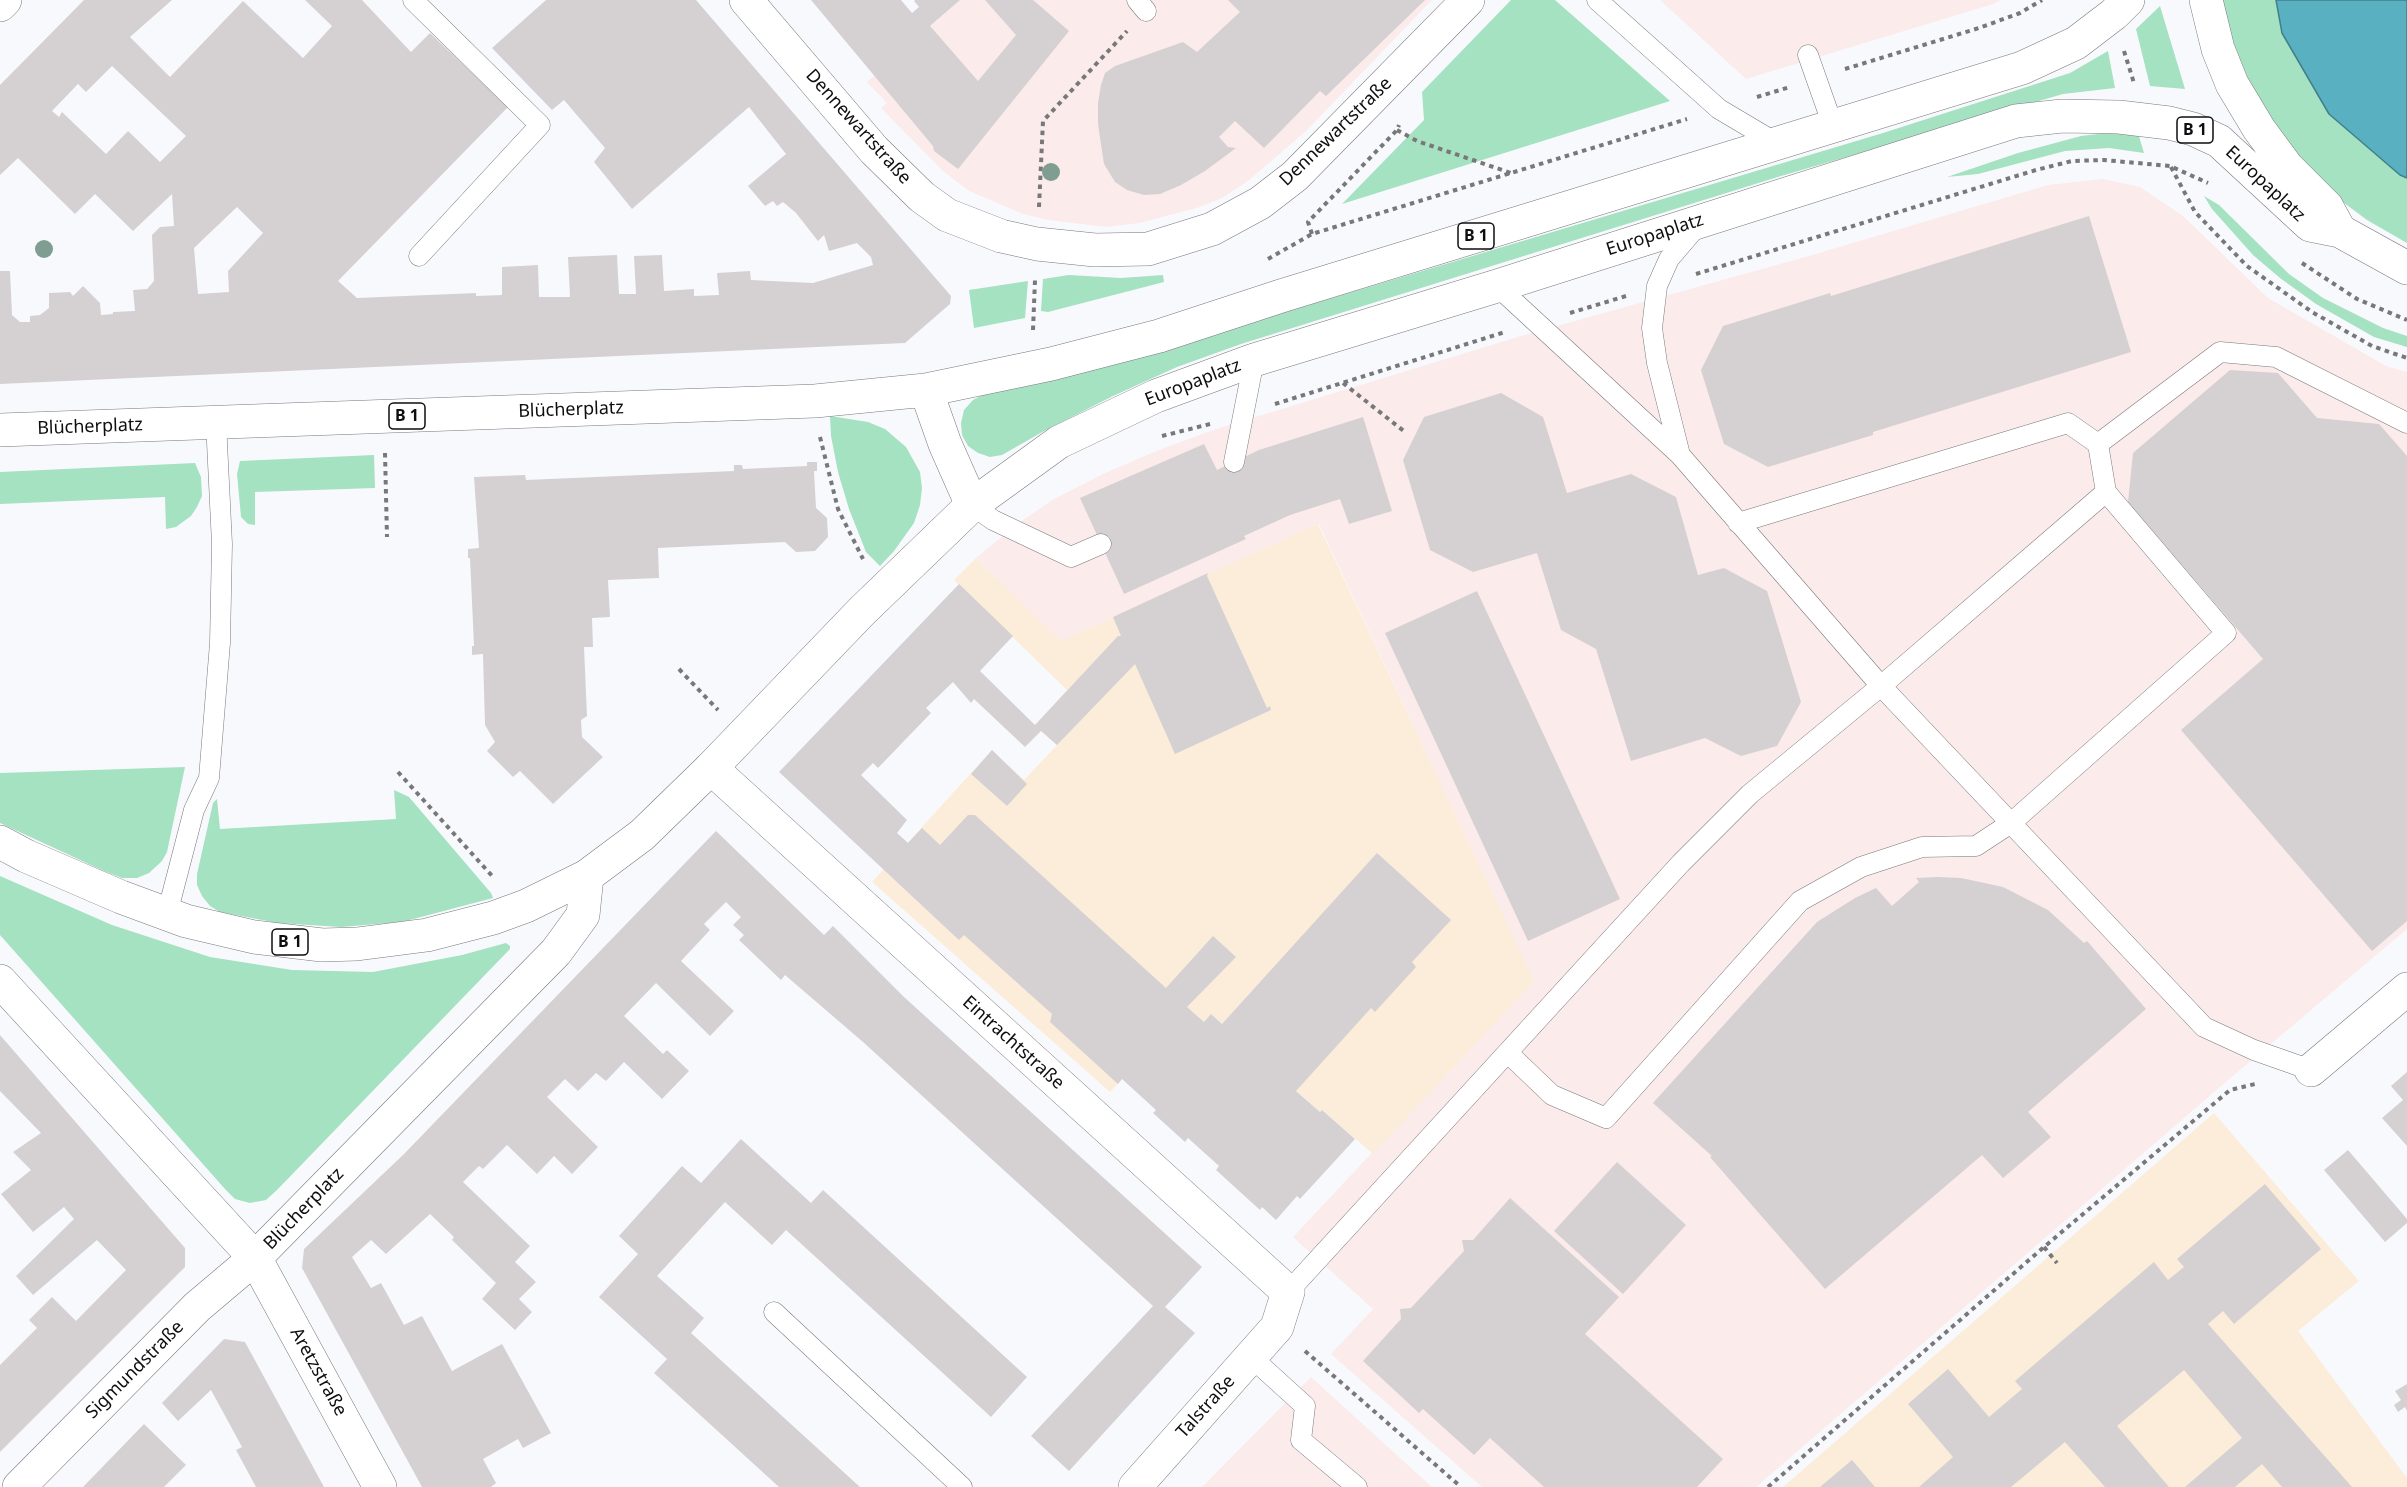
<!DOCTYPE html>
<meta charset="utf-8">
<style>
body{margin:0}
canvas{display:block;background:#f8f9fd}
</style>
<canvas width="2407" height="1487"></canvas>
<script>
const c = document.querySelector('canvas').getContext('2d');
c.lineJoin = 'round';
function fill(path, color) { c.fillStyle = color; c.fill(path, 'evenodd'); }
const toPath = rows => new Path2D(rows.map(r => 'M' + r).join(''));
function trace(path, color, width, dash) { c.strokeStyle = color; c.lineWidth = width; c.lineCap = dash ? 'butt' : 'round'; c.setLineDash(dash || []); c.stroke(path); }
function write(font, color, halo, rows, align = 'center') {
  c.font = font + ' "Noto Sans",sans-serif'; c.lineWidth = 6; c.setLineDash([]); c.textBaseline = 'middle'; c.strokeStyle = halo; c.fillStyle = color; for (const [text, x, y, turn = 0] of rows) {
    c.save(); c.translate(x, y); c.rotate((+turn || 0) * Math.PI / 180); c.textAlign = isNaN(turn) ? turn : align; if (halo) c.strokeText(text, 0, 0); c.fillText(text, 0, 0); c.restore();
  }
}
const commercial = toPath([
 [960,0,1432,0,1306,131,1248,181,1222,198,1197,208,1139,223,1107,227,1048,220,1023,214,969,191,943,171,881,108,887,103,867,82],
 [1660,0,2001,0,1993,4,1746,79],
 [2103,179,2140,187,2183,216,2268,298,2386,366,2407,372,2407,929,2227,1081,1756,1487,1482,1487,1331,1354,1373,1309,1293,1237,1533,981,1319,524,1060,642,976,558,1017,524,1054,499,1105,473,1154,452,1213,430,1521,336,1809,256,2048,185],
 [1311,1377,1432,1487,1202,1487]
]);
const education = toPath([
 [1318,524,1534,981,1373,1154,1322,1110,1320,1112,1211,1014,1204,1022,1188,1008,1110,1092,872,882,992,750,1024,780,1057,745,1035,725,1067,690,954,580,976,558,1061,641],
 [2214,1113,2359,1281,2298,1331,2407,1478,2407,1487,1783,1487]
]);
const green = toPath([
 [1511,0,1555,0,1670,101,1342,204,1424,120,1422,92],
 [2217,0,2276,0,2282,33,2400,175,2407,178,2407,243,2367,220,2324,188,2288,150,2234,60],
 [2160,6,2185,89,2150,86,2136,29],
 [2108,51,2115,88,2063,94,1781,176,1241,344,1177,367,1113,396,1044,431,1002,455,990,457,978,453,968,446,962,435,961,423,964,410,973,400,984,394,1252,322,1883,133,2070,73],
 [2116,132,2138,133,2144,153,2109,148,2065,151,1978,174,1947,177,2018,153,2081,136],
 [2204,196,2219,205,2289,274,2323,298,2383,328,2407,336,2407,347,2374,337,2316,304,2280,278,2253,255,2212,209],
 [1069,275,1121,278,1163,275,1164,282,1048,312,1041,311,1043,279],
 [1028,281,1025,318,974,328,969,290],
 [830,416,868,422,885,429,906,447,920,472,922,488,920,505,914,523,894,551,880,566,866,552,849,509,838,472,831,436],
 [374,455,375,488,255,492,255,525,248,524,241,517,237,474,240,461],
 [195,463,201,477,202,496,197,507,191,516,176,527,166,529,165,497,0,504,0,472],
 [185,767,167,852,162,861,149,873,137,878,122,878,104,871,0,823,0,773],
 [394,790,409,797,491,893,493,898,402,922,341,927,278,923,220,912,210,906,202,896,197,885,197,874,213,803,217,799,220,829,396,819],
 [0,876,112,925,210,957,292,970,373,972,462,955,506,943,510,946,510,949,277,1190,266,1200,250,1203,235,1199,225,1189,0,935]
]);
const water = toPath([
 [2276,0,2407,0,2407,178,2400,175,2329,114,2282,33,2276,0]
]);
const building = toPath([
 [84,0,172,0,130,37,170,77,243,1,303,58,332,26,305,0,362,0,411,52,430,33,508,107,338,281,357,298,476,293,476,296,502,295,502,267,538,265,539,297,570,297,568,257,617,255,619,294,636,294,634,256,662,255,664,291,694,289,694,296,719,295,717,273,750,271,751,280,813,283,873,265,871,257,857,243,829,251,824,235,818,241,796,213,783,202,777,206,773,201,765,206,748,186,786,154,749,107,632,209,594,162,605,148,564,100,552,110,492,48,546,0,696,0,951,296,950,304,905,343,0,384,0,271,10,271,12,315,20,322,30,322,30,316,40,315,49,308,49,293,70,292,73,296,83,286,100,303,101,315,113,314,113,312,135,311,133,290,147,289,154,281,152,235,160,227,174,226,172,194,133,231,95,194,75,214,18,158,0,175,0,85],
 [112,66,186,136,160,162,128,131,106,154,62,112,59,117,52,111,78,84,86,92],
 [237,207,263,233,228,271,229,292,198,294,194,248],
 [811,0,901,0,912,13,919,7,914,1,915,0,960,0,930,26,978,81,1016,35,985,0,1033,0,1069,31,958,169,934,151,933,146],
 [1228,0,1425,0,1326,96,1320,91,1264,148,1235,121,1219,137,1228,147,1236,148,1205,171,1181,185,1160,194,1144,195,1127,190,1115,182,1104,164,1098,124,1098,103,1101,85,1105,73,1115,66,1183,42,1197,52,1240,12],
 [2089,216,2131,352,1873,432,1873,435,1768,467,1724,444,1701,370,1723,326,1830,293,1831,296],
 [2230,370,2278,373,2317,418,2379,424,2407,456,2407,921,2372,951,2181,730,2263,659,2128,502,2133,453],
 [1501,393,1543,417,1567,493,1631,474,1676,497,1698,575,1724,568,1767,591,1801,702,1777,746,1741,756,1705,738,1631,761,1596,649,1561,630,1537,553,1473,572,1430,550,1403,460,1424,417],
 [1363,417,1392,511,1349,524,1340,499,1290,515,1244,536,1246,539,1124,594,1080,498,1204,444,1217,470,1259,450],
 [807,462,817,462,817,471,814,471,816,508,827,518,828,537,815,551,796,552,785,542,658,548,659,578,608,580,610,617,592,618,593,647,584,647,587,716,581,720,582,737,603,757,553,804,520,771,513,777,487,751,495,742,485,725,483,654,472,655,472,646,474,646,470,558,468,558,468,549,479,548,474,477,525,475,526,480,734,471,734,465,742,465,743,469,807,466],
 [1208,573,1207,576,1267,708,1270,706,1271,710,1175,754,1135,664,1057,745,1041,731,1025,747,974,699,971,703,953,682,926,708,931,713,878,768,873,763,861,775,907,820,897,833,908,843,922,828,940,845,968,815,975,815,1166,988,1213,936,1236,957,1187,1007,1204,1022,1211,1014,1222,1024,1377,853,1451,920,1412,962,1416,967,1375,1012,1371,1008,1296,1091,1320,1112,1322,1110,1355,1139,1300,1199,1297,1196,1276,1220,1262,1207,1260,1210,1216,1170,1219,1166,1188,1138,1185,1142,1153,1113,1156,1110,1122,1079,1118,1084,1050,1022,1052,1014,964,935,959,940,779,772,959,584,1013,636,980,671,1035,725,1118,636,1121,636,1113,617],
 [1477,591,1620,899,1528,941,1385,633],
 [992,750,1027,784,1007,806,971,774],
 [716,831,824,935,833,926,904,997,1202,1267,1165,1307,1195,1333,1069,1471,1031,1436,1153,1306,863,1042,785,975,781,980,739,940,744,935,733,925,741,917,726,902,704,924,710,930,681,961,734,1011,710,1036,656,983,624,1016,663,1054,667,1050,689,1071,662,1099,624,1062,606,1081,596,1073,578,1091,565,1079,547,1097,598,1147,572,1174,554,1156,537,1174,507,1145,483,1169,479,1166,463,1182,530,1246,515,1262,536,1282,519,1299,532,1312,515,1330,482,1299,496,1283,452,1240,454,1237,430,1214,386,1254,371,1240,352,1257,371,1288,381,1283,404,1325,422,1316,452,1371,502,1344,551,1433,523,1448,518,1439,483,1459,496,1483,491,1487,422,1487,302,1268,304,1249,404,1154],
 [1938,877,1961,878,2003,887,2048,910,2084,943,2087,941,2146,1009,2028,1112,2051,1137,2003,1178,1982,1155,1825,1289,1710,1157,1712,1156,1653,1103,1817,922,1855,898,1876,888,1892,906,1919,882,1916,878],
 [0,1035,185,1248,185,1267,0,1452,0,1365,37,1328,29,1320,52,1297,76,1321,126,1270,97,1240,33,1295,16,1276,74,1219,64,1207,33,1232,1,1194,31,1170,13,1152,41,1133,0,1091],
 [2407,1072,2407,1146,2382,1118,2403,1100,2391,1086],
 [741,1139,811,1203,823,1190,1027,1377,991,1417,786,1230,772,1245,725,1202,657,1276,704,1318,691,1333,860,1487,779,1487,654,1373,667,1359,599,1297,638,1254,619,1236,682,1166,701,1183],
 [2348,1150,2407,1219,2407,1223,2385,1242,2324,1170],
 [1617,1162,1686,1225,1623,1294,1554,1231],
 [2265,1184,2321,1249,2234,1324,2223,1311,2208,1324,2352,1487,2282,1487,2262,1464,2235,1487,2185,1487,2242,1438,2184,1370,2117,1426,2169,1487,2105,1487,2065,1442,2011,1487,1919,1487,1953,1457,1908,1404,1948,1369,1989,1417,2022,1389,2015,1381,2154,1262,2168,1280,2184,1267,2177,1259],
 [1510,1198,1619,1297,1585,1334,1723,1459,1697,1487,1544,1487,1490,1438,1474,1455,1423,1409,1419,1413,1363,1361,1401,1319,1400,1309,1411,1308,1464,1251,1462,1240,1473,1240],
 [224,1339,245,1342,324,1487,256,1487,236,1450,242,1447,211,1390,178,1421,162,1403],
 [2407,1384,2407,1411,2405,1407,2398,1412,2394,1405,2401,1400,2395,1391],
 [144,1424,186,1465,164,1487,83,1487],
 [1852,1460,1875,1487,1820,1487]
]);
const path = toPath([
 [2124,51,2134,83],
 [1845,69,1979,28,2020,13,2042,0],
 [1757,97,1790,87],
 [1397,130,1417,141,1511,173],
 [2171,167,2195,212,2247,266,2312,312,2372,346,2407,358],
 [1039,207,1043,121,1127,31],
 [1312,234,1308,222,1397,130,1399,125],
 [1268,259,1312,234,1687,119],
 [2302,263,2357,299,2407,320],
 [1696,274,2036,170,2072,161,2104,160,2170,166,2208,183],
 [1570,313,1626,296],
 [1033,330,1035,280],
 [1343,383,1405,432],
 [1275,404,1505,332],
 [1162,436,1210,424],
 [820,437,838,509,863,559],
 [385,453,387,537],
 [679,669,718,710],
 [398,772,494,878],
 [2044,1247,2057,1263],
 [1305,1351,1461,1487],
 [1768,1487,2044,1247,2230,1090,2255,1084]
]);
const lane = toPath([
 [413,0,540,125,419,256],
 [1137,0,1146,11],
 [1597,0,1719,109,1778,144],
 [1808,55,1833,126],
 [1497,286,1680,455,1881,686,2204,1027,2254,1050,2311,1070],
 [2098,444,2220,352,2276,357,2407,423],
 [1680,455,1657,363,1652,328,1657,286,1669,259,1698,225],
 [1234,462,1254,360],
 [972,505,993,520,1071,557,1101,544],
 [167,914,194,810,209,778,220,643,222,544,216,422],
 [1508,1053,1552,1095,1606,1118,1800,901,1861,867,1922,847,1976,846,2011,823,2226,633,2106,492,2098,444,2068,423,1738,523],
 [1288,1292,1681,863,1750,794,1881,686,2106,492],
 [774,1312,962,1487],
 [1251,1357,1305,1406,1301,1440,1357,1487]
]);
const street = toPath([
 [746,0,874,150,922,197,947,215,1001,236,1037,244,1095,250,1148,249,1212,229,1260,203,1295,176,1468,0],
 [711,768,1288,1292,1277,1327,1135,1487],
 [0,981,255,1258,380,1487],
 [2311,1070,2407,989],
 [19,1487,197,1307,255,1258,556,952,583,915,587,876]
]);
const secondary = toPath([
 [0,5,5,0]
]);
const primary = toPath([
 [2206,0,2218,49,2232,84,2259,129,2287,167,2327,207,2340,231],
 [926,390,945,444,972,505],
 [0,430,815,401,926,390,955,384,1051,364,1159,336,1281,296,2022,68,2076,43,2114,14,2128,0],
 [0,842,26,856,121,897,186,921,254,937,322,945,357,944,427,935,493,918,526,906,587,876,642,835,711,768,862,611,972,505,1059,442,1156,396,1254,360,1497,286,2016,121,2062,116,2119,117,2169,123,2193,129,2219,141,2310,225,2340,231,2407,268]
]);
const trees = [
 [1051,172],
 [44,249]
];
const shields = [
 [2195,130,36],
 [1476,236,36],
 [407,416,36],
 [290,942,36]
];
const shieldNames = [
 ["B 1",2195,130],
 ["B 1",1476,236],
 ["B 1",407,416],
 ["B 1",290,942]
];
const streetNames = [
 ["Dennewartstraße",858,127,48],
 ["Dennewartstraße",1336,132,-44],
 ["Europaplatz",2265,184,43],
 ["Europaplatz",1655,235,-18],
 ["Europaplatz",1193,383,-21],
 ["Blücherplatz",571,410,-2],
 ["Blücherplatz",90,427,-2],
 ["Eintrachtstraße",1013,1043,42],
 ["Blücherplatz",304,1209,-46],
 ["Sigmundstraße",135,1370,-45],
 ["Aretzstraße",318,1372,61],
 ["Talstraße",1206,1407,-48]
];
fill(commercial, '#fbebeb');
fill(education, '#fbedda');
fill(green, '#a5e2c1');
fill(water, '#59b0c1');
trace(water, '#427f8c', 1.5);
fill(building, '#d5d1d3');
trace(lane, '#78797c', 21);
trace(street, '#78797c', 34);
trace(secondary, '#78797c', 34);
trace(primary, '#78797c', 34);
trace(path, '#78787b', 4, [4.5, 4.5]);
trace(lane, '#fff', 20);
trace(street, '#fff', 33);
trace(secondary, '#fff', 33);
trace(primary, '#fff', 33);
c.fillStyle = '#7f9d91';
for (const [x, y] of trees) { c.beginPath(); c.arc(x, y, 9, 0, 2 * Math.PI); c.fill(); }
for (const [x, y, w] of shields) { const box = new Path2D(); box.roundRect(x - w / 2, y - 13, w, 26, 4.5); c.fillStyle = '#fff'; c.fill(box); trace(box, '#0e0e10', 1.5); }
write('bold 16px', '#0e0e10', null, shieldNames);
write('18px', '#0e0e10', '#fff', streetNames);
</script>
